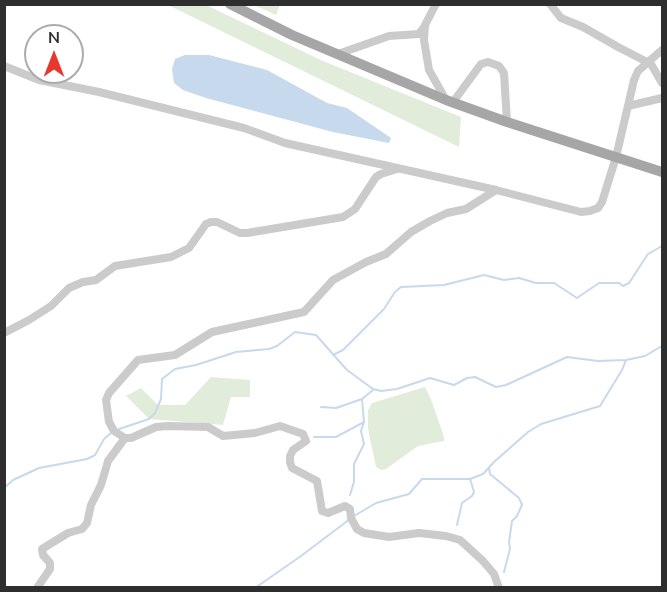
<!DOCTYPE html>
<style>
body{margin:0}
#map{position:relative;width:667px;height:592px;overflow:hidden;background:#fff;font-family:"Nunito Sans",sans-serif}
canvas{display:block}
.frame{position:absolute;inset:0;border:6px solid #2e2e2e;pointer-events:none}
.north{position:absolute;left:24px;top:24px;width:60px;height:60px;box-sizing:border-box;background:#fff;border:2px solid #ababab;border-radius:50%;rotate:0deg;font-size:16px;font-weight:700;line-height:24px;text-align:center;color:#2e2e2e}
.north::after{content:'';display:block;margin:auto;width:21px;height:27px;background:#e8372c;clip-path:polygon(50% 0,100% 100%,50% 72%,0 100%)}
</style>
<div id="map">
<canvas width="667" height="592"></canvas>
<div class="frame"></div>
<div class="north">N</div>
</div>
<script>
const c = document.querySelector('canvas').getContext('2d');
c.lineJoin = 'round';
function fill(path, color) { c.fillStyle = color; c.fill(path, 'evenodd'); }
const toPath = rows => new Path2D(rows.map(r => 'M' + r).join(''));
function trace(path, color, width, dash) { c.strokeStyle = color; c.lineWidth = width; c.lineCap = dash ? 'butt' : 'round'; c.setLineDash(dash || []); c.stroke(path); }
const green = toPath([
 [168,5,206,5,323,61,461,117,459,147],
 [254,5,280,5,276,15],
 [211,377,250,380,250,397,231,397,223,425,149,419,126,396,141,388,158,405,185,405],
 [425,387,431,399,444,437,444,441,418,446,386,469,381,470,376,467,368,429,368,410,372,403]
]);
const water = toPath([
 [185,55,209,55,267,70,327,103,347,108,391,138,389,143,333,132,206,98,183,90,174,83,172,69,175,59]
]);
const stream = toPath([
 [333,355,343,350,384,309,395,292,401,287,444,285,484,275,504,280,519,278,536,283,554,283,577,298,599,283,619,283,623,286,629,283,648,254,662,246],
 [321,407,336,408,362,399],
 [119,429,149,419,155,413,161,399,162,379,175,369,196,365,236,352,269,349,277,346,295,332,316,335,347,370,373,389,381,391,397,389,430,378,454,385,467,378,475,377,496,387,506,385,567,357,598,361,626,360,645,356,662,346],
 [314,437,336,437,364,422],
 [489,468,490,474,519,498,522,505,517,516,512,521,509,542,510,549,504,572],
 [4,488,13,480,39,468,87,459,95,455,104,439,111,433],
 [350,495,354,482,354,464,364,444,361,431,364,422,362,399,373,390],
 [354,516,376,503,409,494,422,479,470,479,483,474,494,462,528,432,541,424,600,406,622,370,626,360],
 [457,525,462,503,472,496,474,492,470,479],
 [255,588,301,556,350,519]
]);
const minor = toPath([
 [436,4,425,25,424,40,429,70,446,100],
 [550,4,561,18,583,27,618,47,651,64,662,83],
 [338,54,389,36,419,34,425,26],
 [4,66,39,80,99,92,244,128,285,143,496,190,581,212,590,211,598,208,602,202,616,157,634,80,638,71,662,50],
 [453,102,481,64,488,62,499,66,504,73,507,122],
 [628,106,662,98],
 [496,190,466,209,447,213,430,221,411,232,386,254,366,262,333,280,304,312,212,332,175,355,138,360,109,393,106,400,109,422,114,431,125,438,131,438,156,427,168,426,208,427,223,436,255,433,280,426,303,434,306,441,293,450,290,456,290,462,292,468,317,481,322,511,328,513,345,506,350,509,351,518,357,529,364,533,389,537,419,533,446,536,460,540,483,561,494,574,499,588],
 [4,333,29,320,51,306,69,288,83,282,96,280,115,266,171,257,189,248,206,224,211,222,217,222,240,233,247,233,343,217,355,209,376,177,381,174,397,169],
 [37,588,50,569,50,563,43,555,42,549,68,533,82,529,87,523,91,505,101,485,108,461,125,438]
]);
const major = toPath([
 [230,4,292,35,446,100,507,122,662,172]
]);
fill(green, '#e2ecdb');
fill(water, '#c7d9ec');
trace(stream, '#c7d9ec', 2);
trace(minor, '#cbcbcb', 8);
trace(major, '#a6a6a6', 10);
</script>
